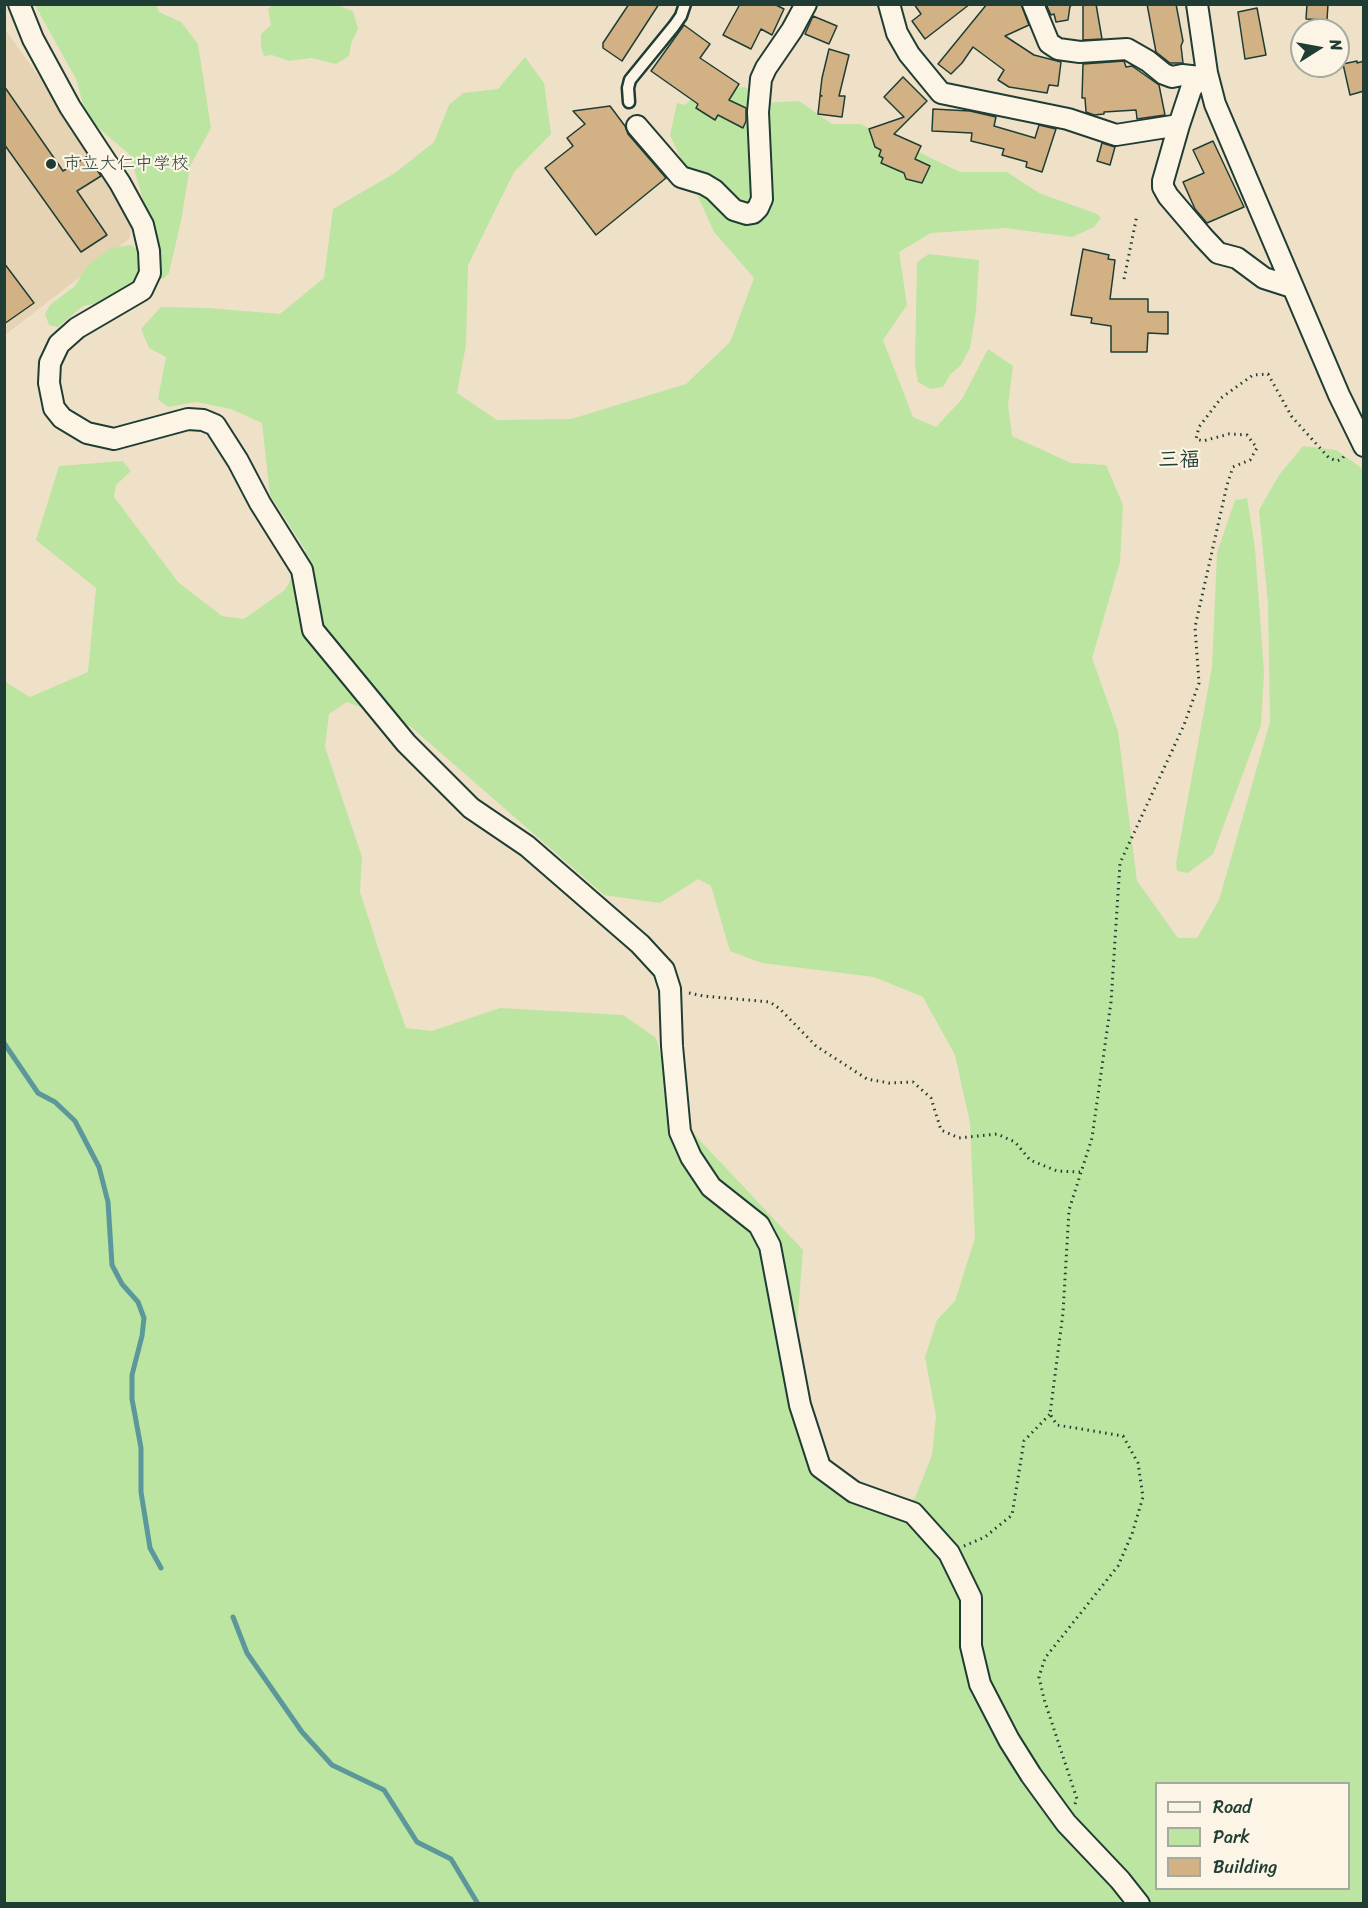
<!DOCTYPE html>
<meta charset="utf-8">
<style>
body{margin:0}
#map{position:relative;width:1368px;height:1908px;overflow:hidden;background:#efe1c8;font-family:Sriracha,sans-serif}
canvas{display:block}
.frame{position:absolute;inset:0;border:6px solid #1f3d34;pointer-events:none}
.legend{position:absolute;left:1155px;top:1782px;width:195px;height:108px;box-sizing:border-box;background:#fcf5e5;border:2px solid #a4ab9e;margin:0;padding:8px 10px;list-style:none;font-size:18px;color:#1f3d34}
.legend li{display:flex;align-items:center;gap:12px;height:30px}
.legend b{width:30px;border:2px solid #a4ab9e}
.north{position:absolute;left:1290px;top:18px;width:60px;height:60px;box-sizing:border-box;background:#fcf5e5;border:2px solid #a4ab9e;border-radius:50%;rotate:79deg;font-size:16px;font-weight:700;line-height:24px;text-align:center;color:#1f3d34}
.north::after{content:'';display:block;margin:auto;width:21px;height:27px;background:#1f3d34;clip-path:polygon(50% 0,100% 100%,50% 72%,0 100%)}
</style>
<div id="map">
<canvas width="1368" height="1908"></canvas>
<div class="frame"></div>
<ul class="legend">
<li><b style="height:8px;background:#fcf5e5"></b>Road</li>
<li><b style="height:16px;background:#bbe5a1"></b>Park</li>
<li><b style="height:16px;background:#d2b185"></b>Building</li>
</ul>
<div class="north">N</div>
</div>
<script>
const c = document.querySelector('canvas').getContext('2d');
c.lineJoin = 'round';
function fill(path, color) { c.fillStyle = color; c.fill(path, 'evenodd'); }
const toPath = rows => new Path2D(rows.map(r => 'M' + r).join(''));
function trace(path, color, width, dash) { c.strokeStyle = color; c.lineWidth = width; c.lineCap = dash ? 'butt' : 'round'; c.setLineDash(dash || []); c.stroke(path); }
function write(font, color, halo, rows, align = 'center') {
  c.font = font + ' Sriracha,"Klee One",sans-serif'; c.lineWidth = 4.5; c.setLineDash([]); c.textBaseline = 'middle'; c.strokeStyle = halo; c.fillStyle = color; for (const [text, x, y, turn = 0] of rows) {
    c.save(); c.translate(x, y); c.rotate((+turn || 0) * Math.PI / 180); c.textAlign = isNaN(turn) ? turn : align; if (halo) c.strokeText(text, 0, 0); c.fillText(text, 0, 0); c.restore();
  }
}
const built = toPath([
 [4,28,73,124,123,204,131,220,131,231,129,239,5,335]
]);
const green = toPath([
 [35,5,156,5,159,12,181,22,198,44,211,128,190,166,181,221,169,273,163,279,156,278,150,224,130,155,102,131,86,114,76,79],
 [273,5,337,5,353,11,358,29,351,44,349,56,336,64,311,58,289,61,272,55,264,56,261,47,261,34,271,25,268,9],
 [525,57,544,83,551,134,514,172,468,265,466,345,457,393,497,420,571,419,686,384,730,342,754,278,714,232,670,135,677,103,685,105,699,92,745,87,765,103,799,101,832,124,860,124,960,172,1007,172,1039,193,1097,214,1101,218,1094,227,1072,237,1006,228,931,233,899,252,907,305,883,340,913,417,936,427,962,399,988,349,1013,366,1008,405,1012,436,1071,463,1106,465,1123,505,1120,562,1092,658,1118,731,1137,881,1178,938,1197,938,1219,900,1270,722,1268,604,1259,510,1279,475,1303,446,1336,450,1363,469,1363,1903,5,1903,4,681,30,697,88,672,96,588,36,540,59,466,123,461,131,471,116,485,114,497,178,582,222,616,244,619,285,590,306,551,270,495,262,423,231,409,196,402,168,407,158,399,166,357,149,348,141,329,161,307,208,308,280,314,324,278,333,209,395,173,434,142,449,105,463,93,498,89],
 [347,702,411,727,604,895,660,903,698,879,711,886,730,951,762,963,874,977,923,997,955,1055,970,1123,975,1238,955,1301,937,1320,925,1357,936,1416,932,1455,915,1498,898,1508,879,1512,851,1499,800,1445,791,1401,803,1250,679,1118,656,1038,623,1015,500,1008,432,1031,406,1028,385,969,360,892,362,857,325,747,329,714],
 [1156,1784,1348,1784,1348,1888,1156,1888],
 [131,245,140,252,142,276,120,295,104,302,83,306,58,327,49,325,45,314,50,305,75,286,87,266,111,248],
 [929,254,979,260,976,311,970,348,961,365,950,375,943,387,930,389,918,382,915,364,917,262],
 [1247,498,1255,548,1264,673,1261,725,1213,854,1188,873,1177,871,1176,863,1212,667,1217,553,1235,500]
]);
const stream = toPath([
 [4,1043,38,1093,55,1102,75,1121,99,1167,108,1202,112,1265,122,1284,138,1302,144,1318,142,1336,132,1375,132,1399,141,1448,141,1492,150,1548,161,1568],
 [233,1617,247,1653,302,1732,332,1765,384,1790,417,1842,451,1859,478,1904]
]);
const building = toPath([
 [629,4,659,4,622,61,603,48,603,43,629,4],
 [740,4,774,4,784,9,772,35,761,29,751,49,723,35,740,4],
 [914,4,970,4,925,39,912,21,921,14,914,4],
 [987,4,1021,4,1029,25,1005,36,1034,55,1061,62,1058,86,1049,85,1047,93,1009,87,998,80,1004,70,973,47,962,63,951,74,938,64,987,4],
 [1046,4,1075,4,1070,6,1068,20,1056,22,1054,14,1051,15,1046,4],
 [1083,4,1096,4,1102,39,1083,40,1083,4],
 [1147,4,1176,4,1183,41,1181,46,1183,63,1170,63,1156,52,1147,4],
 [1307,4,1328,4,1327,20,1306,19,1307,4],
 [1257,8,1266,55,1245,59,1238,12,1257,8],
 [813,16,837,26,829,44,805,34,813,16],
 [684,25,710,44,700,58,739,84,729,100,746,108,746,121,743,128,718,115,715,120,696,108,698,104,651,71,684,25],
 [829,49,849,55,839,96,845,96,842,117,818,114,820,96,822,96,820,95,822,78,829,49],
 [1124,61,1126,67,1132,66,1159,85,1165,115,1137,119,1136,110,1104,112,1104,114,1094,115,1086,112,1085,98,1082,98,1083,64,1124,61],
 [1357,61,1357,63,1364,61,1364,91,1350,95,1343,64,1357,61],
 [903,77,927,101,894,134,921,146,915,159,930,166,922,183,906,179,904,173,881,163,883,158,879,156,881,150,875,147,869,129,904,117,884,97,903,77],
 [4,86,63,171,88,156,101,176,77,191,107,235,81,252,4,144,4,86],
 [610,106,625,126,628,134,666,178,596,235,545,168,573,146,567,138,585,124,573,111,610,106],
 [933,109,970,111,996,117,994,126,1035,138,1039,125,1056,129,1042,172,1026,167,1027,162,1002,155,1004,149,971,141,972,133,932,131,933,109],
 [1213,141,1244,207,1207,223,1195,209,1183,182,1204,173,1193,150,1213,141],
 [1102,143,1115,147,1110,165,1097,161,1102,143],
 [1083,249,1109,255,1108,259,1115,260,1110,299,1148,299,1148,312,1168,312,1168,334,1148,333,1147,352,1111,352,1111,326,1091,323,1092,318,1071,315,1083,249],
 [4,263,34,303,4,324,4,263]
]);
const path = toPath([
 [1124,279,1137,215],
 [689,993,703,996,770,1002,780,1009,816,1046,867,1079,889,1083,913,1082,931,1098,941,1130,959,1138,997,1134,1015,1142,1030,1160,1057,1171,1080,1172],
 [964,1546,985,1537,1012,1515,1024,1441,1050,1414],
 [1075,1804,1077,1799,1044,1699,1039,1677,1045,1658,1118,1566,1132,1534,1143,1497,1138,1463,1123,1436,1057,1425,1050,1414,1063,1313,1069,1210,1092,1138,1111,1002,1120,863,1184,725,1199,683,1195,627,1227,485,1233,467,1250,460,1257,448,1247,435,1229,434,1203,441,1196,439,1199,427,1221,398,1253,375,1268,374,1292,417,1329,458,1337,461,1342,459,1346,453]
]);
const lane = toPath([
 [629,102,628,88,630,80,674,26,681,16,685,4]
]);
const street = toPath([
 [19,4,33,39,70,107,120,183,143,225,149,251,150,273,142,290,77,328,59,344,50,363,49,383,54,408,62,418,87,433,114,439,188,419,203,420,215,425,238,461,260,503,302,570,313,630,406,743,471,808,527,846,640,944,664,970,670,989,672,1046,680,1132,691,1157,711,1187,759,1225,770,1246,800,1405,820,1467,854,1492,913,1513,949,1553,971,1598,971,1646,980,1684,1009,1740,1031,1775,1066,1823,1120,1880,1139,1904],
 [889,4,897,33,909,54,941,93,1068,119,1116,135,1179,125,1191,89,1200,77,1207,73],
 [1033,4,1049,43,1058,49,1080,52,1127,49,1148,61,1164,74,1172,77,1182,75,1200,77],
 [1197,4,1207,73,1215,104,1339,395,1364,446],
 [1179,125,1163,181,1163,187,1168,196,1203,237,1218,253,1237,258,1264,278,1292,287],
 [637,126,681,177,704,184,714,190,734,210,747,214,753,213,758,208,762,199,758,112,761,79,766,68,792,30,806,4]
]);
const markers = [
 [51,164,6,"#1f3d34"]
];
const poiNames = [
 ["市立大仁中学校",63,164]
];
const quarterNames = [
 ["三福",1179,461]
];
fill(built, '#e6d3b4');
fill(green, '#bbe5a1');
trace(stream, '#5c989b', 5);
fill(building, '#d2b185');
trace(building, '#1f3d34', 1.5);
trace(lane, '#1f3d34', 15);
trace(street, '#1f3d34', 24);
trace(path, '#1f3d34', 3, [1.5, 4.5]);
trace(lane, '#fcf5e5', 10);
trace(street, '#fcf5e5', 20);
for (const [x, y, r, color] of markers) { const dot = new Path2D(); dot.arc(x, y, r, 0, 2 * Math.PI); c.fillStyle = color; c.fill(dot); trace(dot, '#fcf5e5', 2); }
write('18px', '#1f3d34', '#fcf5e5', poiNames, 'left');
write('bold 21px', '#1f3d34', '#fcf5e5', quarterNames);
</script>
